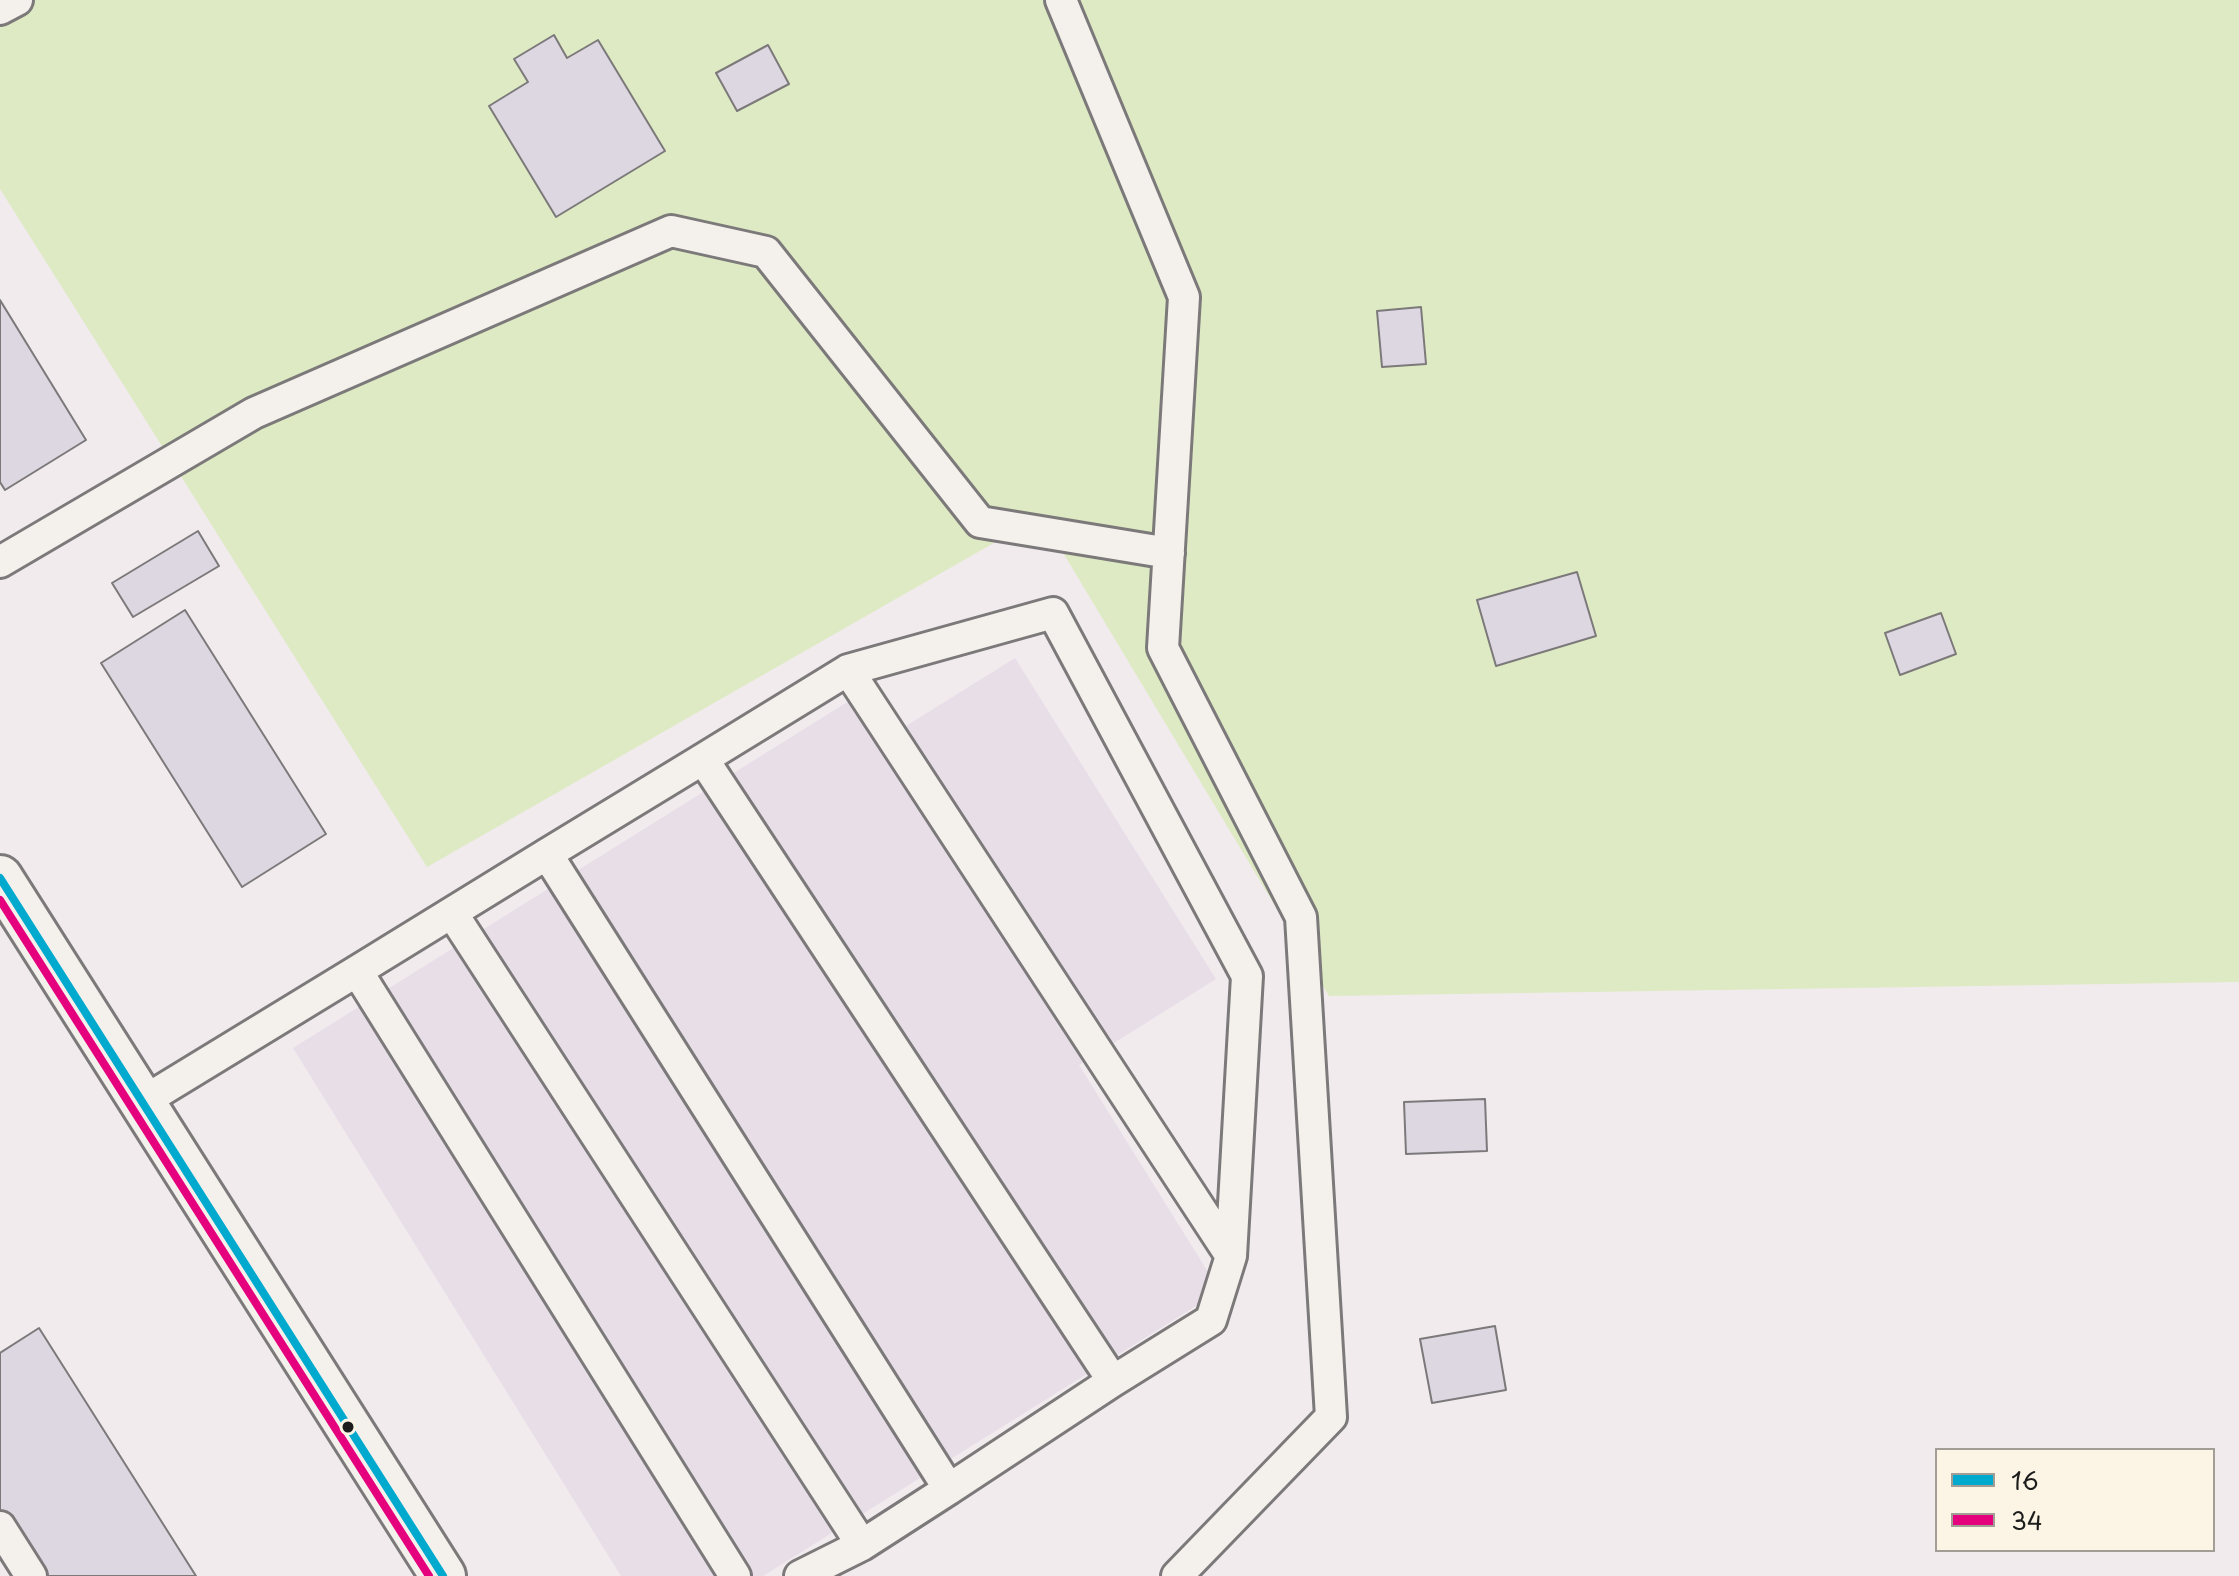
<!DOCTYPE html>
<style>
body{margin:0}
#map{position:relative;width:2239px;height:1576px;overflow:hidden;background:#f1ebee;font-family:"Playpen Sans",sans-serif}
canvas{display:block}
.legend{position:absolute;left:1935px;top:1448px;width:280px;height:104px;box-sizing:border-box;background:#fcf5e5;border:2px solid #a29e95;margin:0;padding:10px 14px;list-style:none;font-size:24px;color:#1c1c1c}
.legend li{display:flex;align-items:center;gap:16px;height:40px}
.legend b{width:40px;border:2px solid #a29e95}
</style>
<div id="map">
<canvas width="2239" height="1576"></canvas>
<ul class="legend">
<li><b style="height:10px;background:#00a9ce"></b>16</li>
<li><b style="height:10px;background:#e5007d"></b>34</li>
</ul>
</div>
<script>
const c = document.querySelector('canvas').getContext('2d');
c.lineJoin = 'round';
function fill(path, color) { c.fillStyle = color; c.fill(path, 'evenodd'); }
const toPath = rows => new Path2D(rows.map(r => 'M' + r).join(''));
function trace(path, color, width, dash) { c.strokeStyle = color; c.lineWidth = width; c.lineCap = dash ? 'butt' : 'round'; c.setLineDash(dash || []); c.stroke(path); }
const built = toPath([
 [1015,658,1216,979,1079,1065,1220,1291,763,1576,621,1576,293,1048,849,701,877,744]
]);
const green = toPath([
 [0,0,2239,0,2239,982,1329,996,1041,516,427,867,0,189]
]);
const building = toPath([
 [554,35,567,58,598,40,665,151,556,217,489,106,528,82,514,59,554,35],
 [768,45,789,84,737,111,716,73,768,45],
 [0,300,86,440,5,490,0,482,0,300],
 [1421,307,1426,364,1382,367,1377,311,1421,307],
 [198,531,219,566,133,617,112,583,198,531],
 [1577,572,1596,636,1496,666,1477,600,1577,572],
 [185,610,326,834,242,887,101,663,185,610],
 [1941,613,1956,654,1900,675,1885,633,1941,613],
 [1485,1099,1487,1151,1406,1154,1404,1102,1485,1099],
 [1495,1326,1506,1390,1432,1403,1420,1339,1495,1326],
 [39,1328,196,1576,41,1576,0,1512,0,1353,39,1328]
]);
const service = toPath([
 [1061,0,1184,297,1163,648,1301,917,1331,1417,1177,1576],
 [0,9,17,0],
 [0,562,254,413,671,231,766,252,980,522,1169,553],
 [848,670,1053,613,1247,976,1231,1256],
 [547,854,949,1489,1113,1381],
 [452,913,862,1545,949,1489],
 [357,971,735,1576],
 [144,1101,357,971,547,854,703,759,848,670,1231,1256,1211,1320,1113,1381,703,759],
 [0,1527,31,1576],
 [800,1576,862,1545]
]);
const secondary = toPath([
 [0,878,443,1576]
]);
const bus1 = toPath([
 [0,878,443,1576]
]);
const bus2 = toPath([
 [0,900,429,1576]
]);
const markers = [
 [348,1427,7,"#1c1c1c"]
];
fill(built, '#e7dee8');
fill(green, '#deeac3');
fill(building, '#ddd7e2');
trace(building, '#7c797a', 2);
trace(service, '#7c797a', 36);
trace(secondary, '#7c797a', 50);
trace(service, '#f4f1ec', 30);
trace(secondary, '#f4f1ec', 44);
trace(bus1, '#00a9ce', 8);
trace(bus2, '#e5007d', 8);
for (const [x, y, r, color] of markers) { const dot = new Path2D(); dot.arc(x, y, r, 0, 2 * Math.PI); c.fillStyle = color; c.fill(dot); trace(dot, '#fcf5e5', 3); }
</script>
